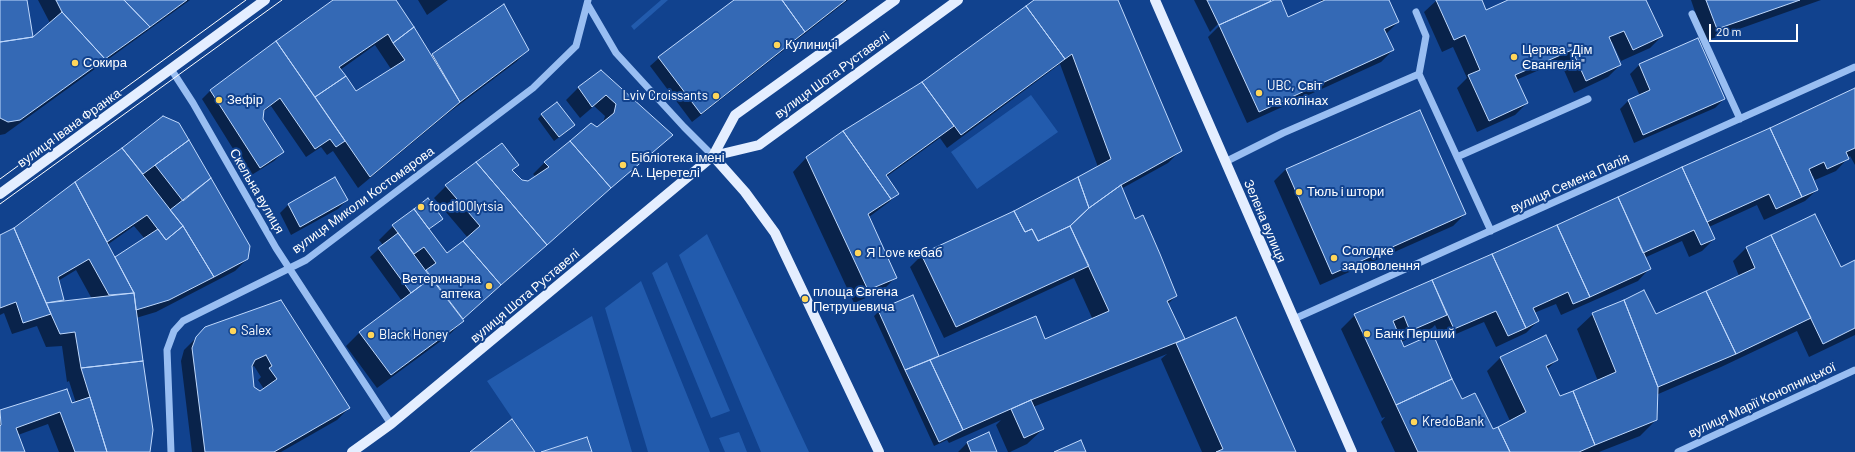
<!DOCTYPE html>
<meta charset="utf-8">
<style>
body{margin:0}
#map{position:relative;width:1855px;height:452px;overflow:hidden;background:#11428e;font-family:Barlow,sans-serif}
canvas{display:block}
.scale{position:absolute;left:1709px;top:24px;width:89px;height:18px;box-sizing:border-box;border:2px solid #fff;border-top:0;padding-left:5px;font-size:12px;line-height:14px;white-space:nowrap;color:#fff;-webkit-text-stroke:3px #11428e;paint-order:stroke}
</style>
<div id="map">
<canvas width="1855" height="452"></canvas>
<div class="scale">20 m</div>
</div>
<script>
const c = document.querySelector('canvas').getContext('2d');
c.lineJoin = 'round';
function fill(path, color) { c.fillStyle = color; c.fill(path, 'evenodd'); }
const toPath = rows => new Path2D(rows.map(r => 'M' + r).join(''));
function trace(path, color, width, dash) { c.strokeStyle = color; c.lineWidth = width; c.lineCap = dash ? 'butt' : 'round'; c.setLineDash(dash || []); c.stroke(path); }
function write(font, color, halo, rows, align = 'center') {
  c.font = font + ' Barlow,sans-serif'; c.lineWidth = 4; c.setLineDash([]); c.textBaseline = 'middle'; c.strokeStyle = halo; c.fillStyle = color; for (const [text, x, y, turn = 0] of rows) {
    c.save(); c.translate(x, y); c.rotate((+turn || 0) * Math.PI / 180); c.textAlign = isNaN(turn) ? turn : align; if (halo) c.strokeText(text, 0, 0); c.fillText(text, 0, 0); c.restore();
  }
}
const green = toPath([
 [661,0,668,0,634,30,631,26],
 [1031,95,1058,132,977,189,951,152],
 [707,234,809,452,761,452,679,255],
 [667,262,730,411,711,418,652,273],
 [641,281,710,452,648,452,605,308],
 [592,316,632,452,592,452,587,437,541,452,535,452,487,381],
 [739,432,747,452,725,452,719,438]
]);
const shadow = toPath([
 [0,0,26,0,33,38,50,23,38,0,190,0,5,134,0,135],
 [333,0,395,0,432,56,503,6,528,50,516,62,447,114,358,188,333,151,327,155,321,147,306,157,271,106,263,112,262,119,283,152,274,161,250,176,202,99,210,91],
 [375,45,391,69,356,92,340,70],
 [418,0,448,0,427,15],
 [736,0,848,0,692,122,650,66,659,58],
 [1036,0,1116,0,1180,151,1168,163,1121,189,1134,220,1176,296,1168,304,1184,339,1180,342,1295,452,1202,452,1161,359,1167,354,1033,407,1043,429,1027,444,1010,452,1008,452,996,425,1001,420,949,443,947,440,934,446,874,316,879,311,938,356,935,359,1044,341,1093,320,1074,278,944,338,910,267,922,255,1015,211,1098,167,1060,64,947,148,940,138,886,177,898,193,889,202,869,217,896,277,882,291,854,303,793,172,806,158,923,82],
 [1194,0,1269,0,1266,4,1280,0,1288,18,1322,2,1321,0,1388,0,1398,22,1386,34,1393,50,1381,62,1247,123,1208,37,1223,22,1222,20,1210,32],
 [1437,0,1480,0,1486,11,1510,0,1645,0,1662,36,1650,48,1621,61,1612,42,1610,43,1620,65,1608,77,1574,93,1560,61,1516,80,1527,103,1515,115,1477,132,1457,88,1467,78,1453,47,1442,52,1424,12],
 [1691,0,1821,0,1705,41],
 [1698,39,1724,99,1715,108,1634,143,1620,109,1628,101,1640,96,1630,74,1639,65],
 [601,72,671,135,462,320,463,321,449,335,377,388,346,346,360,332,402,301,370,257,383,245,379,240,393,226,442,218,429,230,447,254,468,238,434,198,446,186,518,165,511,171,521,181,529,182,536,177,533,174,545,162,603,123,605,116,594,106,580,118,566,100,578,88],
 [1855,89,1855,165,1850,156,1836,171,1815,180,1813,176,1811,177,1817,190,1805,201,1764,220,1757,205,1709,227,1714,239,1702,251,1689,257,1682,241,1644,258,1649,269,1638,281,1561,315,1556,304,1534,313,1538,321,1526,333,1496,347,1484,322,1442,340,1435,325,1432,328,1401,342,1404,348,1452,380,1462,400,1492,431,1510,421,1487,371,1500,358,1557,360,1546,370,1560,398,1598,381,1577,329,1593,314,1656,316,1739,276,1733,261,1746,248,1840,268,1855,261,1855,335,1809,357,1797,331,1721,367,1656,395,1656,420,1640,436,1599,452,1395,452,1381,422,1385,417,1382,418,1341,329,1355,315,1492,255],
 [542,114,569,130,554,141,538,119],
 [164,117,247,259,235,271,156,312,136,318,149,452,59,452,48,424,18,435,24,452,0,452,0,412,67,390,71,404,76,403,69,381,67,382,62,346,46,347,37,326,12,334,4,313,0,315,0,236,15,229],
 [134,226,145,239,115,259,107,245],
 [76,270,92,299,60,302,63,299,58,281],
 [1286,169,1465,214,1453,226,1320,285,1274,181],
 [347,200,338,209,291,235,280,213,288,205],
 [280,301,349,408,337,420,281,452,192,452,181,361,184,350,206,328],
 [254,366,261,377,258,380,264,389,260,392,253,388,251,367],
 [988,434,996,452,958,452,967,443]
]);
const building = toPath([
 [0,0,27,0,33,37,0,42,0,0],
 [56,0,124,0,150,27,105,59,62,12,56,0],
 [124,0,187,0,150,27,124,0],
 [333,0,396,0,414,27,393,43,388,34,339,67,346,76,315,97,276,41,333,0],
 [734,0,782,0,805,32,701,114,658,57,734,0],
 [782,0,846,0,805,32,782,0],
 [1034,0,1118,0,1182,151,1121,185,1089,208,1078,177,1111,159,1072,54,1065,59,1026,6,1034,0],
 [1207,0,1270,0,1271,1,1219,25,1207,0],
 [1274,0,1281,0,1288,17,1325,0,1389,0,1399,22,1384,29,1394,50,1259,112,1219,25,1274,0],
 [1436,0,1482,0,1486,10,1508,0,1646,0,1663,36,1633,50,1624,31,1609,37,1621,65,1586,81,1572,50,1515,75,1528,103,1489,121,1468,75,1480,70,1465,35,1454,40,1436,0],
 [1706,0,1800,0,1717,29,1706,0],
 [504,4,529,50,460,102,432,54,504,4],
 [1026,6,1065,59,961,135,922,82,1026,6],
 [62,12,105,59,20,120,8,122,0,118,0,42,33,37,62,12],
 [414,27,460,102,370,177,315,97,346,76,356,91,405,60,393,43,414,27],
 [1698,38,1725,99,1643,135,1628,100,1650,90,1639,64,1698,38],
 [276,41,345,141,336,147,330,139,315,149,280,98,264,110,263,119,284,152,260,168,210,90,276,41],
 [601,70,673,135,611,188,570,141,591,123,597,127,614,113,616,104,606,95,592,107,578,87,601,70],
 [922,82,954,126,886,175,899,194,891,199,843,131,922,82],
 [1855,88,1855,148,1846,152,1849,159,1827,169,1824,162,1809,169,1818,190,1802,197,1770,128,1855,88],
 [557,102,575,125,559,137,541,114,557,102],
 [1420,110,1466,214,1332,274,1286,169,1420,110],
 [163,116,179,123,189,140,143,174,122,148,163,116],
 [1770,128,1802,197,1776,209,1769,194,1707,222,1682,167,1770,128],
 [843,131,891,199,868,214,897,278,868,290,806,157,843,131],
 [189,140,211,178,183,201,155,165,189,140],
 [570,141,611,188,547,245,476,162,502,143,519,165,512,170,522,180,528,181,549,167,544,162,570,141],
 [122,148,183,226,166,240,147,215,107,242,75,182,122,148],
 [476,162,547,245,501,285,463,241,480,226,445,185,476,162],
 [1682,167,1715,239,1701,245,1694,230,1643,253,1618,197,1682,167],
 [335,177,348,200,300,227,288,204,335,177],
 [1078,177,1089,208,1070,226,1038,241,1032,229,1025,232,1014,211,1078,177],
 [211,178,250,246,248,259,214,277,183,226,170,210,211,178],
 [75,182,119,265,134,293,109,295,89,259,58,277,64,300,46,303,14,228,75,182],
 [1121,185,1135,219,1143,215,1160,254,1177,296,1167,301,1185,339,1031,400,963,430,930,360,1036,316,1045,339,1109,311,1070,226,1089,208,1121,185],
 [1618,197,1651,269,1590,297,1557,225,1618,197],
 [428,198,443,219,429,229,414,209,428,198],
 [414,209,447,253,463,241,501,285,463,319,426,270,436,263,424,247,414,254,392,225,414,209],
 [1014,211,1025,232,1032,229,1038,241,1070,226,1089,266,956,327,921,254,1014,211],
 [1815,214,1841,267,1855,260,1855,328,1823,344,1771,235,1815,214],
 [1557,225,1590,297,1573,304,1568,292,1533,308,1539,321,1526,328,1492,254,1557,225],
 [183,226,214,277,169,300,136,310,134,293,115,257,158,229,166,240,183,226],
 [14,228,51,314,23,323,16,302,0,308,0,235,14,228],
 [398,233,431,278,411,293,378,248,398,233],
 [1771,235,1811,318,1736,354,1706,291,1755,268,1746,247,1771,235],
 [1492,254,1526,328,1508,336,1496,311,1454,329,1432,280,1492,254],
 [431,278,464,321,391,375,359,332,431,278],
 [1432,280,1447,315,1410,331,1404,316,1393,321,1404,347,1433,334,1452,379,1396,405,1354,314,1432,280],
 [1644,290,1656,314,1706,291,1736,354,1658,387,1624,300,1644,290],
 [134,293,143,361,81,368,75,332,60,334,46,303,134,293],
 [913,295,939,356,905,370,878,310,913,295],
 [281,300,350,408,274,452,205,452,192,348,196,337,205,327,281,300],
 [266,355,272,366,269,368,277,379,260,391,254,387,252,366,255,360,266,355],
 [1624,300,1658,387,1657,420,1595,445,1573,391,1616,372,1592,313,1624,300],
 [1236,317,1296,452,1216,452,1223,449,1176,343,1236,317],
 [1546,335,1558,360,1546,366,1560,396,1573,391,1595,445,1579,452,1510,452,1498,427,1526,412,1500,357,1546,335],
 [930,360,963,430,939,442,905,370,930,360],
 [143,361,153,430,150,452,107,452,81,368,143,361],
 [1452,379,1462,399,1475,393,1493,429,1498,427,1510,452,1418,452,1396,405,1452,379],
 [67,389,72,403,90,397,107,452,75,452,60,412,16,428,25,452,0,452,0,426,1,425,0,410,67,389],
 [1031,400,1044,429,1024,438,1011,409,1031,400],
 [512,419,535,452,470,452,512,419],
 [989,432,997,452,971,452,967,442,989,432],
 [587,437,592,452,541,452,587,437],
 [1081,440,1086,452,1054,452,1081,440]
]);
const minor = toPath([
 [588,5,616,53,684,127,713,156],
 [1692,14,1740,119],
 [171,69,193,103,276,248,391,424],
 [1419,74,1491,231],
 [1457,157,1588,99],
 [1225,162,1283,133,1419,74,1426,36,1416,12],
 [1294,319,1855,67],
 [171,452,167,350,174,331,183,321,306,260,533,88,576,46,588,0],
 [1678,452,1855,370]
]);
const major = toPath([
 [1155,0,1352,452],
 [713,156,745,192,775,233,879,452],
 [713,156,759,145,958,0],
 [0,194,265,0],
 [352,452,391,424,713,156,735,115,895,0]
]);
const tram = toPath([
 [0,179,246,0],
 [0,204,282,0]
]);
const markers = [
 [777,45,4,"#ffd65a"],
 [1514,57,4,"#ffd65a"],
 [75,63,4,"#ffd65a"],
 [1259,93,4,"#ffd65a"],
 [716,96,4,"#ffd65a"],
 [219,100,4,"#ffd65a"],
 [623,165,4,"#ffd65a"],
 [1299,192,4,"#ffd65a"],
 [421,207,4,"#ffd65a"],
 [858,253,4,"#ffd65a"],
 [1334,258,4,"#ffd65a"],
 [489,286,4,"#ffd65a"],
 [805,299,4,"#ffd65a"],
 [233,331,4,"#ffd65a"],
 [1367,334,4,"#ffd65a"],
 [371,335,4,"#ffd65a"],
 [1414,422,4,"#ffd65a"]
];
const poiNames = [
 ["Кулиничі",785,45],
 ["Церква \"Дім",1522,50],
 ["Євангелія\"",1522,65],
 ["Сокира",83,63],
 ["UBC, Світ",1267,86],
 ["на колінах",1267,101],
 ["Lviv Croissants",708,96,"right"],
 ["Зефір",227,100],
 ["Бібліотека імені",631,158],
 ["А. Церетелі",631,173],
 ["Тюль і штори",1307,192],
 ["food100lytsia",429,207],
 ["Солодке",1342,251],
 ["задоволення",1342,266],
 ["Я Love кебаб",866,253],
 ["Ветеринарна",481,279,"right"],
 ["аптека",481,294,"right"],
 ["площа Євгена",813,292],
 ["Петрушевича",813,307],
 ["Salex",241,331],
 ["Банк Перший",1375,334],
 ["Black Honey",379,335],
 ["KredoBank",1422,422]
];
const streetNames = [
 ["вулиця Шота Руставелі",832,75,-36],
 ["вулиця Івана Франка",69,128,-36],
 ["вулиця Семена Палія",1570,183,-24],
 ["Скельна вулиця",257,191,60],
 ["вулиця Миколи Костомарова",363,200,-36],
 ["Зелена вулиця",1265,221,67],
 ["вулиця Шота Руставелі",525,296,-40],
 ["вулиця Марії Конопницької",1762,400,-25]
];
fill(green, '#225bad');
fill(shadow, '#0007');
fill(building, '#3469b5');
trace(building, '#c0d9fd', 1);
trace(minor, '#99bef2', 7);
trace(major, '#e4eeff', 10);
trace(tram, '#fff', 1);
for (const [x, y, r, color] of markers) { const dot = new Path2D(); dot.arc(x, y, r, 0, 2 * Math.PI); c.fillStyle = color; c.fill(dot); trace(dot, '#11428e', 1.5); }
write('13px', '#fff', '#11428e', poiNames, 'left');
write('13px', '#fff', '#11428e', streetNames);
</script>
